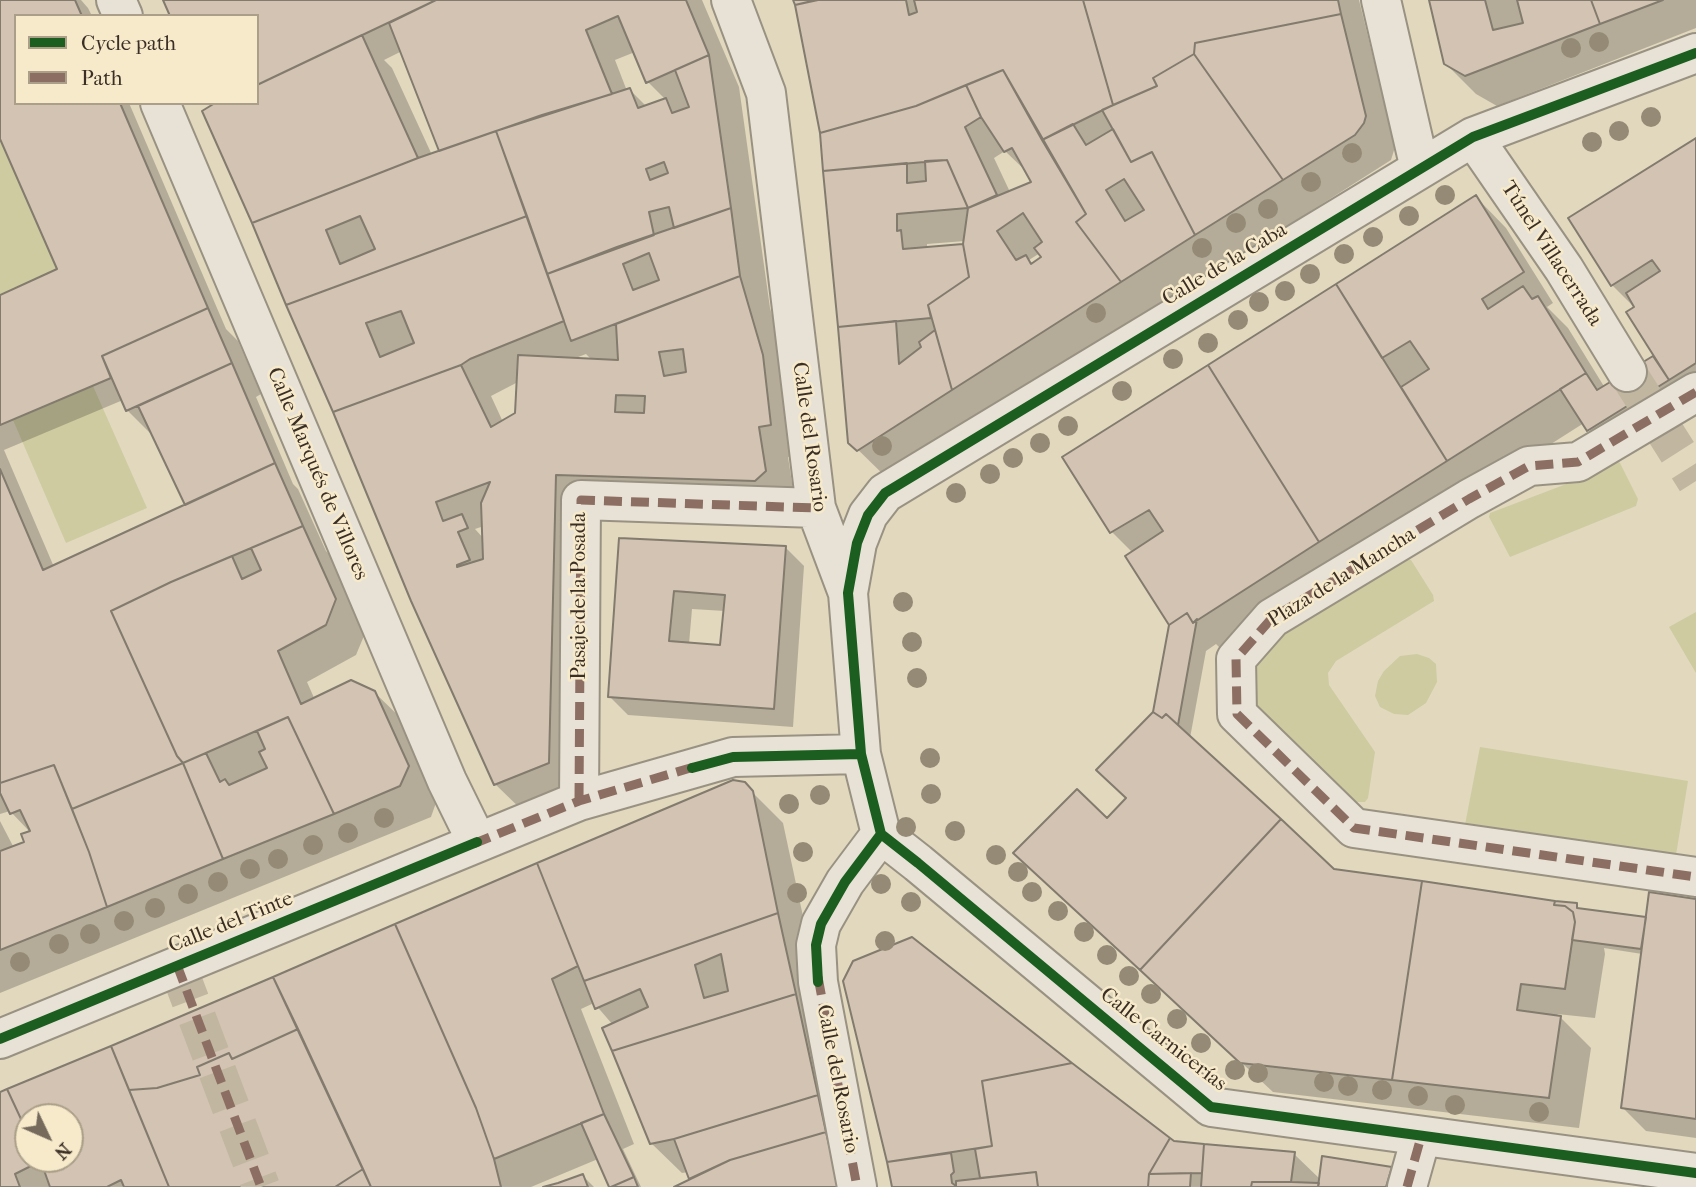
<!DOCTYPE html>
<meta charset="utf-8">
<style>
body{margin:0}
#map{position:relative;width:1696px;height:1187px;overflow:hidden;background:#e2d8be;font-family:"IM FELL French Canon",serif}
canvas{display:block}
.legend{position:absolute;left:14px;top:14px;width:245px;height:91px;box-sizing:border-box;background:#f6eacb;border:2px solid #ab9f89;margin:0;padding:9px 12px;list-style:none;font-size:21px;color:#3b2e25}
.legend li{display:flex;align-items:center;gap:14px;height:35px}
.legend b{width:35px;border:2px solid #ab9f89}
.north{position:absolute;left:14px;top:1103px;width:70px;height:70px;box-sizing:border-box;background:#f6eacb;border:2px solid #ab9f89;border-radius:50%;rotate:134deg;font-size:19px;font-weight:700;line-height:28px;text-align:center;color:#3b2e25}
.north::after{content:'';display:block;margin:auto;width:24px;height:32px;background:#756a5b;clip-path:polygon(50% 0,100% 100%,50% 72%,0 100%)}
</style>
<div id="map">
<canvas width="1696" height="1187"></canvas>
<ul class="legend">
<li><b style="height:9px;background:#1b5e20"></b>Cycle path</li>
<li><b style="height:9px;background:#8d6e63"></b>Path</li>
</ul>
<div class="north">N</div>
</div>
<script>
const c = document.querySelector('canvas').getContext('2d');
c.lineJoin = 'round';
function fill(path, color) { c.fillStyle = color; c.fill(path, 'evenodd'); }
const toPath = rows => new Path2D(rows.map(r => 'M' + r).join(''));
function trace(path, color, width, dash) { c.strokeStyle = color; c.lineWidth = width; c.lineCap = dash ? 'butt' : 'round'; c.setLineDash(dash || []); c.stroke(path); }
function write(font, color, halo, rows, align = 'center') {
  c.font = font + ' "IM FELL French Canon",serif'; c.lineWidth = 5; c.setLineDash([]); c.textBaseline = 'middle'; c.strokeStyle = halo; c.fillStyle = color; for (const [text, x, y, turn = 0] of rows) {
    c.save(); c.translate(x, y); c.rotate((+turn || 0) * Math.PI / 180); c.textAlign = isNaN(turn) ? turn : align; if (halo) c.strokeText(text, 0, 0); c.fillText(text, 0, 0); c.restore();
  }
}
const green = toPath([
 [0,139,57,269,0,295],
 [93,386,147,508,66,543,13,420],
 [1617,461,1620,463,1638,499,1636,506,1510,557,1489,517,1490,513,1598,472],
 [1405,558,1411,560,1433,595,1434,601,1336,661,1328,673,1329,685,1375,752,1368,798,1365,802,1350,802,1262,720,1253,698,1254,672,1270,644],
 [1696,612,1696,673,1669,627],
 [1417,654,1429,658,1436,664,1437,682,1426,703,1408,715,1394,714,1380,707,1375,696,1378,681,1384,671,1400,656],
 [1480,747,1688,781,1675,861,1464,830]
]);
const shadow = toPath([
 [0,0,81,0,88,8,92,16,16,16,16,103,129,103,226,329,238,341,261,394,256,397,293,484,298,489,326,551,333,558,366,631,356,655,307,682,315,700,374,692,406,723,438,797,431,817,0,993,0,821,14,848,26,843,30,832,10,811,0,814,0,297,60,270,0,136],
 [123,400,127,410,155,438,187,505,54,567,4,450],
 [165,0,702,0,739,87,770,308,793,387,801,455,788,457,795,502,586,505,579,793,526,814,495,784,211,103,257,103,257,16],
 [402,51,441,152,432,155,392,68,384,60],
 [635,52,648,82,666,100,647,107,630,90,627,91,615,60],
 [586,354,592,360,573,359],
 [518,382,516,414,503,422,491,396],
 [484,526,484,539,475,529],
 [795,0,1359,0,1395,147,1391,160,889,480,850,442,821,133],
 [1005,151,1030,175,1034,183,1010,192,994,158],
 [965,241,964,246,927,249,927,244],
 [1040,253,1043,258,1033,265,1029,260],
 [1431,0,1696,0,1696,28,1497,106,1476,94,1445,63],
 [1696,140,1696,404,1601,443,1584,423,1224,652,1216,644,1206,651,1190,738,1333,870,1576,905,1582,911,1647,919,1696,900,1696,1138,1646,1131,1622,1107,1642,954,1604,948,1605,954,1595,1018,1557,1014,1591,1048,1579,1128,1273,1092,1016,853,1107,821,1127,799,1155,712,1171,624,1133,553,1112,532,1476,197,1506,228,1553,303,1547,307,1568,328,1605,388,1653,358,1660,366,1635,308,1612,285,1570,218],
 [620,540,785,547,804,566,793,727,628,715,609,696],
 [692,609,725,611,722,647,689,644],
 [734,782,744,784,783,823,861,1187,677,1187,691,1180,688,1172,682,1173,651,1143,613,1025,594,1003,581,1009,634,1144,623,1149,641,1187,611,1187,598,1159,531,1187,0,1187,0,1094],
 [28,1117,70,1117,70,1159,28,1159],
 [845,981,1173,1143,1294,1154,1321,1180,1391,1168,1410,1187,894,1187],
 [583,1176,594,1187,550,1187]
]);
const building = toPath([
 [0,0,75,0,82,16,16,16,16,103,120,103,208,308,102,356,111,378,0,425,0,295,57,269,0,139,0,0],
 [163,0,436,0,257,85,257,16,170,16,163,0],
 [436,0,686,0,709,55,646,83,618,16,586,30,612,94,542,115,439,151,389,23,436,0],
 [793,0,818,0,795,5,793,0],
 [816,0,906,0,909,15,917,12,914,0,1083,0,1113,105,1042,140,1003,70,916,106,820,133,795,5,816,0],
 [1083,0,1338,0,1341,14,1195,43,1194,54,1153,78,1157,86,1113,105,1083,0],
 [1429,0,1485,0,1493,30,1523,23,1517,0,1591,0,1600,24,1465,76,1444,64,1429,0],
 [1591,0,1663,0,1600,24,1591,0],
 [1341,14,1366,116,1364,123,1355,135,1283,180,1194,54,1195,43,1341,14],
 [362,35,418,158,252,223,202,111,215,103,257,103,257,85,362,35],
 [1194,54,1283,180,1195,235,1152,152,1131,162,1102,110,1157,86,1153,78,1194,54],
 [709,55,731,208,674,228,669,207,649,212,654,235,547,274,496,131,630,88,638,108,666,98,672,113,689,107,675,70,709,55],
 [664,162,668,173,650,180,646,169,664,162],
 [1003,70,1086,214,1076,222,1121,282,952,390,928,305,969,277,963,244,968,208,1031,182,1012,148,1004,152,981,117,966,85,1003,70],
 [1023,213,1042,242,1034,248,1041,257,1031,264,1026,255,1016,260,997,231,1023,213],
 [966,85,981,117,965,127,997,195,968,208,947,160,823,171,820,133,916,106,966,85],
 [1073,124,1086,145,1113,129,1131,162,1152,152,1195,235,1121,282,1076,222,1086,214,1042,140,1073,124],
 [1124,179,1144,210,1125,221,1106,190,1124,179],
 [496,131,527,216,286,305,252,223,418,158,496,131],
 [360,216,375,249,340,264,326,230,360,216],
 [1696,138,1696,363,1669,380,1626,312,1634,307,1626,293,1660,271,1652,260,1611,286,1568,218,1696,138],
 [947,160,968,208,897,214,897,231,901,230,903,249,963,244,969,277,928,305,931,318,838,327,823,171,907,163,907,183,926,181,925,161,947,160],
 [1476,195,1524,272,1482,299,1488,309,1523,286,1532,299,1538,296,1586,373,1447,461,1401,387,1429,369,1410,341,1382,358,1336,284,1476,195],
 [731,208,740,276,571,341,547,274,617,247,731,208],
 [649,253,659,280,633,290,623,264,649,253],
 [527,216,564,321,470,359,461,365,333,412,286,305,527,216],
 [401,311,414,343,380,357,366,323,401,311],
 [740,276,763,355,771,425,759,427,766,471,755,481,556,475,549,763,494,785,411,601,333,412,461,365,491,427,515,413,518,355,618,360,616,324,740,276],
 [683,349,686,372,664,376,659,352,683,349],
 [616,395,645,396,644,413,615,412,616,395],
 [490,482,481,503,483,559,457,567,457,565,470,560,458,532,468,528,462,514,443,521,436,502,490,482],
 [1336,284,1447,461,1319,542,1208,365,1336,284],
 [208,308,232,363,126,411,102,356,208,308],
 [896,321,899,364,921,347,919,342,935,330,952,390,857,451,848,443,838,327,896,321],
 [1653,356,1669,380,1587,431,1560,389,1586,373,1597,390,1653,356],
 [232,363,275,463,185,505,138,406,232,363],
 [1208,365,1319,542,1193,623,1187,613,1169,625,1125,556,1163,531,1149,510,1110,533,1062,457,1208,365],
 [275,463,303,526,171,582,111,611,177,756,183,763,72,809,54,765,0,783,0,469,43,570,275,463],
 [303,526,336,599,326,625,278,651,301,704,351,680,375,691,409,766,400,786,334,814,288,717,183,763,177,756,111,611,171,582,232,556,242,579,261,570,251,548,303,526],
 [619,538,786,546,774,709,608,697,619,538],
 [674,591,725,595,720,645,669,641,674,591],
 [1187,613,1193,623,1197,619,1178,725,1166,714,1162,718,1153,712,1169,625,1187,613],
 [1153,712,1162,718,1166,714,1178,725,1281,819,1140,970,1013,853,1077,789,1107,818,1126,798,1096,770,1153,712],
 [288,717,334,814,223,859,183,763,206,753,220,782,225,779,229,785,267,768,259,752,265,749,257,731,288,717],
 [183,763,223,859,107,907,89,852,72,809,183,763],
 [54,765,89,852,107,907,0,950,0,851,24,842,21,834,30,831,20,810,10,814,0,793,0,783,54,765],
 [733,780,745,782,753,791,778,913,584,981,537,863,733,780],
 [1281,819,1334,869,1422,881,1392,1080,1240,1063,1140,970,1281,819],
 [537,863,578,966,552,979,604,1114,494,1159,476,1108,395,924,537,863],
 [1422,881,1555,901,1554,905,1565,906,1573,912,1575,922,1565,989,1521,984,1517,1010,1561,1016,1549,1098,1392,1080,1422,881],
 [1649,892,1696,899,1696,1119,1621,1108,1649,892],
 [1555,901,1577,903,1577,908,1646,917,1641,949,1572,940,1575,922,1573,912,1565,906,1554,905,1555,901],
 [778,913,796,994,612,1051,602,1028,648,1007,640,989,595,1009,584,981,778,913],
 [721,954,728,991,704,998,695,965,721,954],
 [395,924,476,1108,494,1159,501,1187,371,1187,273,977,395,924],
 [912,937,1072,1063,982,1081,992,1146,887,1162,843,981,853,961,912,937],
 [273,977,298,1029,232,1059,229,1053,197,1067,200,1075,157,1088,129,1090,111,1046,273,977],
 [796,994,818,1095,674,1139,650,1144,612,1051,796,994],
 [298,1029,363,1169,335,1187,169,1187,129,1090,157,1088,200,1075,197,1067,229,1053,232,1059,298,1029],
 [111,1046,169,1187,124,1187,121,1180,107,1187,50,1187,40,1159,70,1159,70,1117,28,1117,28,1134,7,1089,111,1046],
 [1072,1063,1170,1138,1149,1174,1148,1187,1038,1187,1036,1172,980,1178,975,1149,992,1146,982,1081,1072,1063],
 [7,1089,28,1134,28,1159,40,1159,41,1161,15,1174,20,1187,0,1187,0,1092,7,1089],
 [818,1095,826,1132,730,1160,689,1179,674,1139,818,1095],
 [604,1114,634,1177,611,1187,609,1187,581,1123,604,1114],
 [826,1132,839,1187,674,1187,730,1160,826,1132],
 [1170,1138,1174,1141,1204,1144,1202,1173,1149,1174,1170,1138],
 [1204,1144,1295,1152,1291,1182,1252,1182,1251,1187,1201,1187,1204,1144],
 [951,1153,954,1172,951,1175,952,1183,956,1186,956,1181,1036,1172,1038,1187,892,1187,887,1162,951,1153],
 [1322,1156,1392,1167,1386,1187,1318,1187,1322,1156],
 [363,1169,371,1187,335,1187,363,1169],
 [1191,1173,1190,1187,1148,1187,1149,1174,1191,1173],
 [583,1174,588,1187,543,1187,558,1183,583,1174],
 [634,1177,638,1187,611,1187,634,1177],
 [1252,1182,1291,1182,1319,1183,1318,1187,1251,1187,1252,1182]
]);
const minorTunnel = toPath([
 [1627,372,1696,481],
 [177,965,261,1187]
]);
const minor = toPath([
 [116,0,123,16],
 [731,0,766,93,816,508,848,593,861,754,881,834,845,882,821,924,816,945,818,982,857,1187],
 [1381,0,1420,169],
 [160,103,447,781,477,842],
 [1473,137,1564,269,1627,372],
 [1696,392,1578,462,1529,466,1469,499,1272,618,1236,659,1237,714,1354,828,1696,877],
 [848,593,857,543,868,515,885,493,1473,137,1696,53],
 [579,801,581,500,816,508],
 [881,834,918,863,1211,1107,1696,1173],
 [0,1039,579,801,733,757,861,754],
 [1407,1187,1421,1137]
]);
const quiet = toPath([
 [1696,392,1578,462,1529,466,1469,499,1272,618,1236,659,1237,714,1354,828,1696,877],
 [579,801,581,500,816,508],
 [473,844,579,801,697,766],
 [177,965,261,1187],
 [818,977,857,1187],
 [1407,1187,1421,1137]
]);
const cycleway = toPath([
 [692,768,733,757,861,754],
 [881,834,918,863,1211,1107,1696,1173],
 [818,982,816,945,821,924,845,882,881,834,861,754,848,593,857,543,868,515,885,493,1473,137,1696,53],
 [0,1039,477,842]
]);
const trees = [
 [1599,42],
 [1571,48],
 [1651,117],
 [1619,131],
 [1592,142],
 [1352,153],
 [1311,182],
 [1445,195],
 [1268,209],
 [1409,216],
 [1236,223],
 [1373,237],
 [1202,248],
 [1344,254],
 [1310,274],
 [1285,291],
 [1259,302],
 [1096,313],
 [1238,320],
 [1208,343],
 [1173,359],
 [1122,391],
 [1068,426],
 [1040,443],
 [882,446],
 [1013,458],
 [990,474],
 [956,493],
 [903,602],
 [912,642],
 [917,678],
 [930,758],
 [931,794],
 [820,795],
 [789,804],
 [384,818],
 [906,827],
 [955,831],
 [348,833],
 [313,845],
 [803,852],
 [996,855],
 [278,859],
 [250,869],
 [1018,872],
 [218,882],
 [881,884],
 [1032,892],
 [797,893],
 [188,894],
 [911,902],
 [155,908],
 [1058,911],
 [124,921],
 [1084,932],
 [90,934],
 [885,941],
 [59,944],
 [1107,955],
 [20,962],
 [1129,976],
 [1151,994],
 [1177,1019],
 [1201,1043],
 [1235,1070],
 [1258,1073],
 [1324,1082],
 [1348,1086],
 [1382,1090],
 [1418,1096],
 [1455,1105],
 [1539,1112]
];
const streetNames = [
 ["Túnel Villacerrada",1551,254,57],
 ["Calle de la Caba",1225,265,-31],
 ["Calle del Rosario",809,437,82],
 ["Calle Marqués de Villores",317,474,67],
 ["Plaza de la Mancha",1342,578,-32],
 ["Pasaje de la Posada",580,596,-90],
 ["Calle del Tinte",231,923,-22],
 ["Calle Carnicerías",1163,1040,38],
 ["Calle del Rosario",837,1079,79]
];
fill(green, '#cecba0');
fill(shadow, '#0003');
fill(building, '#d3c3b2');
trace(building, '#827b6e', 2);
trace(minorTunnel, '#c1b69f', 38, [38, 19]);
trace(minor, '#999283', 42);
trace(minor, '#e7e2d5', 38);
trace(quiet, '#8d6e63', 9, [18, 9]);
trace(cycleway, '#1b5e20', 10);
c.fillStyle = '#948a75';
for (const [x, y] of trees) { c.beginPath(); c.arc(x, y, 10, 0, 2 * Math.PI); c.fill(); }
write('21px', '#3b2e25', '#f6eacb', streetNames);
</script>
